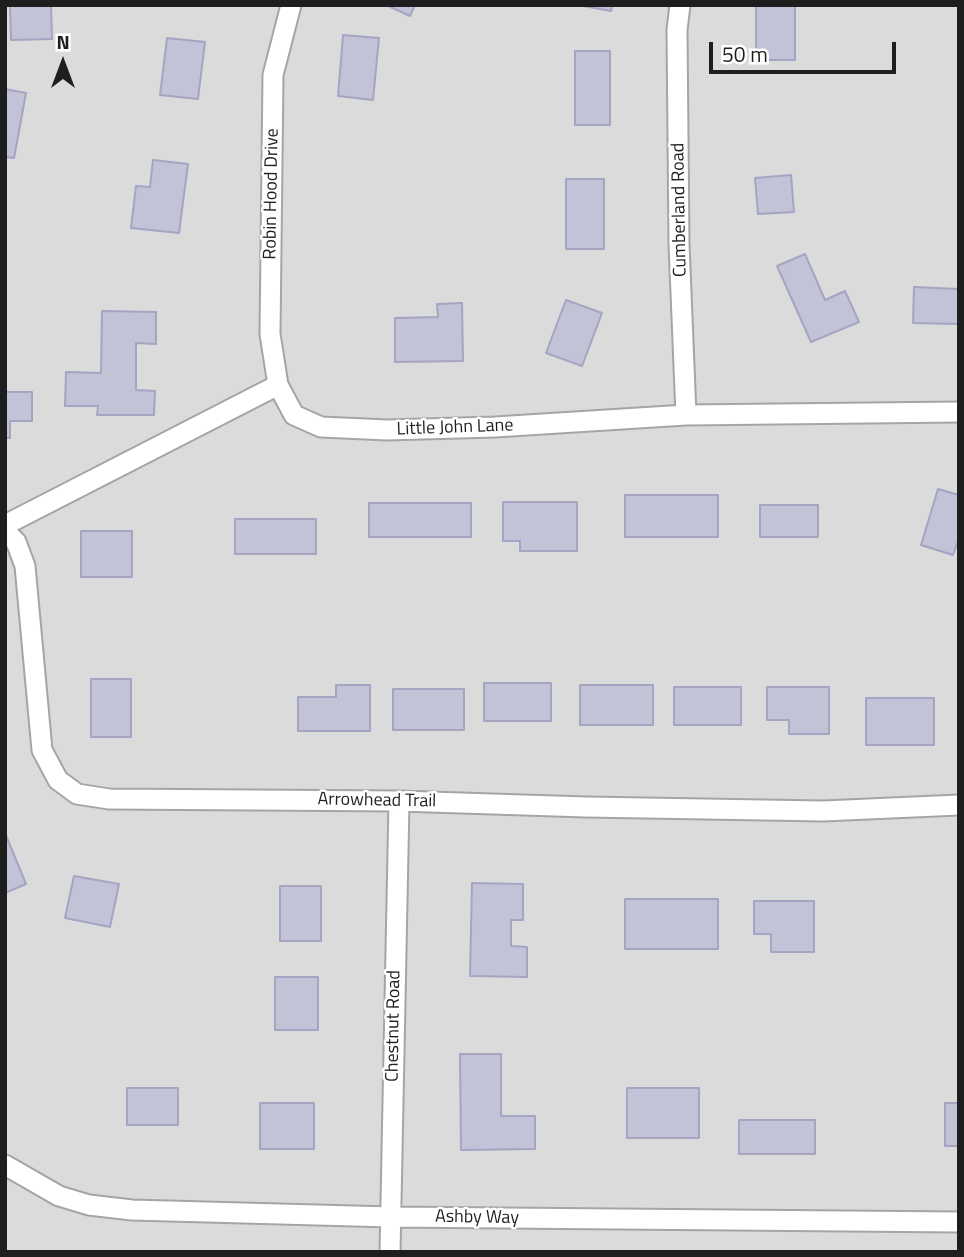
<!DOCTYPE html>
<style>
body{margin:0}
#map{position:relative;width:964px;height:1257px;overflow:hidden;background:#e6e3f0;font-family:"Titillium Web",sans-serif}
canvas{display:block}
.frame{position:absolute;inset:0;border:7px solid #1e1e1e;pointer-events:none}
.north{position:absolute;left:28px;top:28px;width:70px;height:70px;-webkit-text-stroke:5px #fff;paint-order:stroke;rotate:0deg;font-size:19px;font-weight:700;line-height:28px;text-align:center;color:#1e1e1e}
.north::after{content:'';display:block;margin:auto;width:24px;height:32px;background:#1e1e1e;clip-path:polygon(50% 0,100% 100%,50% 72%,0 100%)}
.scale{position:absolute;left:709px;top:42px;width:187px;height:32px;box-sizing:border-box;border:4px solid #1e1e1e;border-top:0;padding-left:9px;font-size:21px;line-height:24px;white-space:nowrap;color:#1e1e1e;-webkit-text-stroke:5px #fff;paint-order:stroke}
</style>
<div id="map">
<canvas width="964" height="1257"></canvas>
<div class="frame"></div>
<div class="north">N</div>
<div class="scale">50 m</div>
</div>
<script>
const c = document.querySelector('canvas').getContext('2d');
c.lineJoin = 'round';
function fill(path, color) { c.fillStyle = color; c.fill(path, 'evenodd'); }
const toPath = rows => new Path2D(rows.map(r => 'M' + r).join(''));
function trace(path, color, width, dash) { c.strokeStyle = color; c.lineWidth = width; c.lineCap = dash ? 'butt' : 'round'; c.setLineDash(dash || []); c.stroke(path); }
function write(font, color, halo, rows, align = 'center') {
  c.font = font + ' "Titillium Web",sans-serif'; c.lineWidth = 5; c.setLineDash([]); c.textBaseline = 'middle'; c.strokeStyle = halo; c.fillStyle = color; for (const [text, x, y, turn = 0] of rows) {
    c.save(); c.translate(x, y); c.rotate((+turn || 0) * Math.PI / 180); c.textAlign = isNaN(turn) ? turn : align; if (halo) c.strokeText(text, 0, 0); c.fillText(text, 0, 0); c.restore();
  }
}
const residential = toPath([
 [5,5,959,5,959,1252,5,1252]
]);
const building = toPath([
 [10,5,51,5,52,39,11,40,10,5],
 [386,5,415,5,410,16,386,5],
 [578,5,612,5,611,11,578,5],
 [756,5,795,5,795,60,756,60,756,5],
 [343,35,379,38,373,100,338,96,343,35],
 [167,38,205,42,198,99,160,95,167,38],
 [575,51,610,51,610,125,575,125,575,51],
 [5,89,26,93,14,158,5,157,5,89],
 [153,160,188,164,179,233,131,228,136,186,150,187,153,160],
 [791,175,794,212,758,214,755,178,791,175],
 [566,179,604,179,604,249,566,249,566,179],
 [805,254,825,300,845,291,859,322,811,342,777,266,805,254],
 [914,287,959,289,959,324,913,323,914,287],
 [566,300,602,313,582,366,546,353,566,300],
 [462,303,463,361,395,362,395,318,438,317,437,304,462,303],
 [102,311,156,312,156,344,136,343,136,390,155,391,154,415,97,415,98,406,65,406,66,372,101,373,102,311],
 [5,392,32,392,32,421,10,421,10,438,5,438,5,392],
 [938,489,959,495,959,538,953,555,921,545,938,489],
 [625,495,718,495,718,537,625,537,625,495],
 [503,502,577,502,577,551,520,551,520,541,503,541,503,502],
 [369,503,471,503,471,537,369,537,369,503],
 [760,505,818,505,818,537,760,537,760,505],
 [235,519,316,519,316,554,235,554,235,519],
 [81,531,132,531,132,577,81,577,81,531],
 [91,679,131,679,131,737,91,737,91,679],
 [484,683,551,683,551,721,484,721,484,683],
 [336,685,370,685,370,731,298,731,298,697,336,697,336,685],
 [580,685,653,685,653,725,580,725,580,685],
 [674,687,741,687,741,725,674,725,674,687],
 [767,687,829,687,829,734,789,734,789,720,767,720,767,687],
 [393,689,464,689,464,730,393,730,393,689],
 [866,698,934,698,934,745,866,745,866,698],
 [5,833,26,884,5,893,5,833],
 [74,876,119,884,110,927,65,918,74,876],
 [472,883,523,884,523,920,511,920,511,946,527,947,527,977,470,976,472,883],
 [280,886,321,886,321,941,280,941,280,886],
 [625,899,718,899,718,949,625,949,625,899],
 [754,901,814,901,814,952,771,952,771,934,754,934,754,901],
 [275,977,318,977,318,1030,275,1030,275,977],
 [460,1054,501,1054,501,1116,535,1116,535,1149,461,1150,460,1054],
 [127,1088,178,1088,178,1125,127,1125,127,1088],
 [627,1088,699,1088,699,1138,627,1138,627,1088],
 [260,1103,314,1103,314,1149,260,1149,260,1103],
 [945,1103,959,1103,959,1146,945,1146,945,1103],
 [739,1120,815,1120,815,1154,739,1154,739,1120]
]);
const minor = toPath([
 [291,5,273,75,270,334,278,385,294,415,321,427,387,430,495,427,686,415,959,412],
 [680,5,677,30,679,244,686,415],
 [5,525,278,385],
 [5,531,16,542,25,566,42,750,58,780,77,794,109,799,399,801,586,807,823,811,959,805],
 [5,1165,59,1196,89,1205,132,1210,391,1217,959,1222],
 [390,1252,399,801]
]);
const streetNames = [
 ["Robin Hood Drive",272,194,-89],
 ["Cumberland Road",680,210,-91],
 ["Little John Lane",455,428,-2],
 ["Arrowhead Trail",377,801,1],
 ["Chestnut Road",394,1026,-89],
 ["Ashby Way",477,1218,1]
];
fill(residential, '#dbdbdc');
fill(building, '#c3c3d7');
trace(building, '#a4a4c3', 2);
trace(minor, '#a5a5a5', 23);
trace(minor, '#fff', 19);
write('18px', '#1e1e1e', '#fff', streetNames);
</script>
